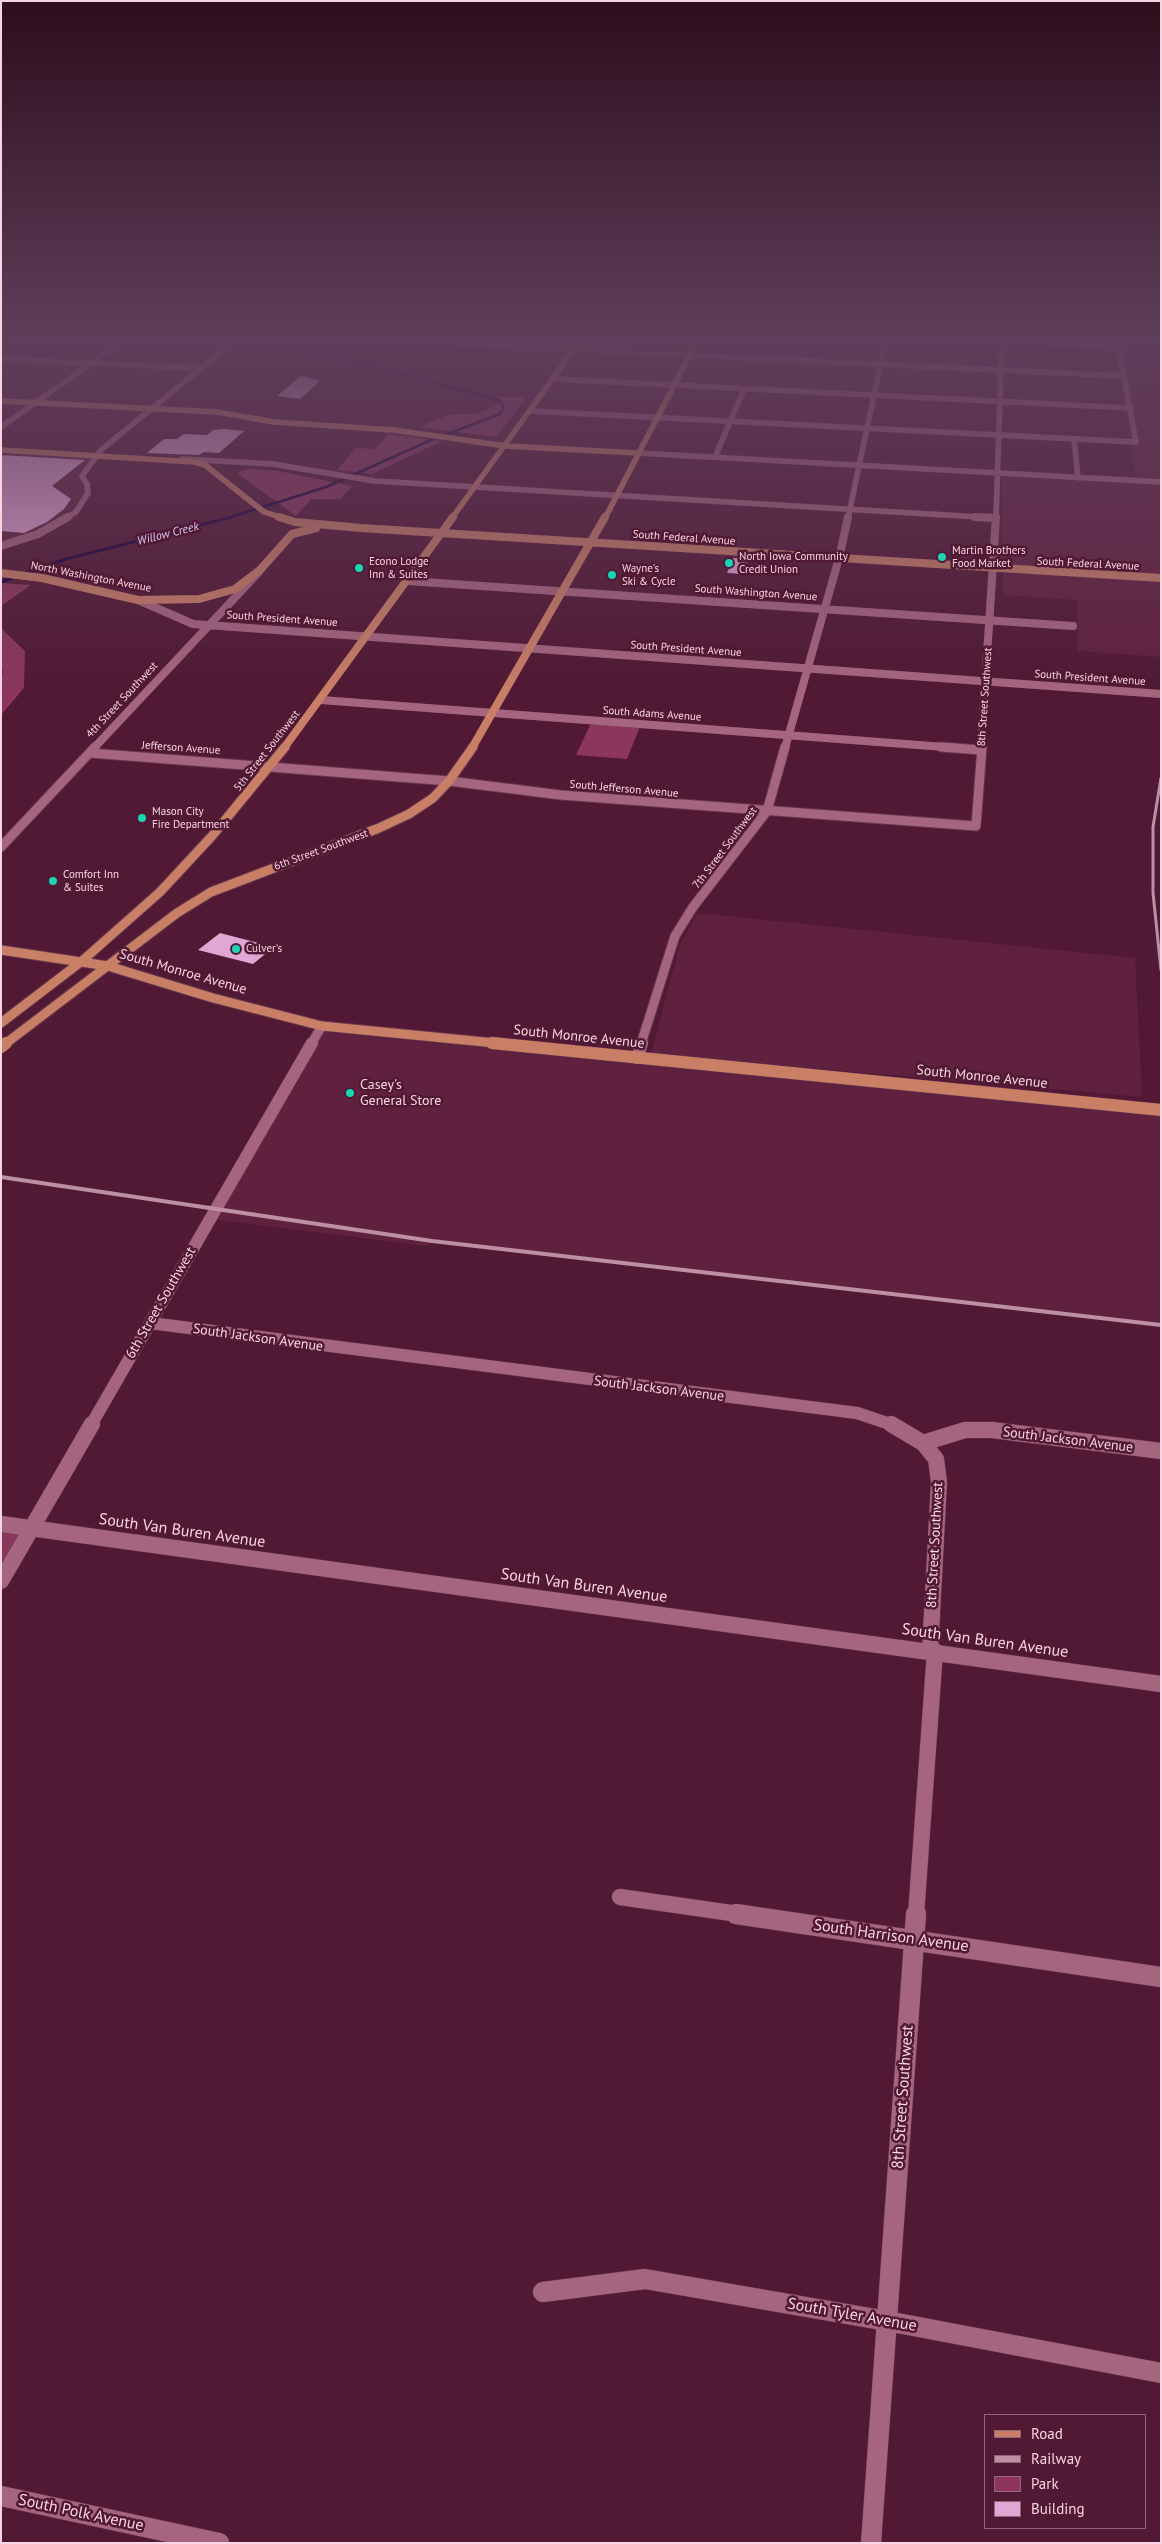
<!DOCTYPE html>
<style>
body{margin:0}
#map{position:relative;width:1162px;height:2544px;overflow:hidden;background:#511933;font-family:"PT Sans",sans-serif}
canvas{display:block}
.frame{position:absolute;inset:0;border:2px solid #f9d4e1;pointer-events:none}
.legend{position:absolute;left:984px;top:2414px;width:162px;height:115px;box-sizing:border-box;background:#511933;border:1px solid #946479;margin:0;padding:6px 9px;list-style:none;font-size:15px;color:#f9d4e1}
.legend li{display:flex;align-items:center;gap:10px;height:25px}
.legend b{width:25px;border:1px solid #946479}
</style>
<div id="map">
<canvas width="1162" height="2544"></canvas>
<div class="frame"></div>
<ul class="legend">
<li><b style="height:6px;background:#c97e66"></b>Road</li>
<li><b style="height:6px;background:#bc90a2"></b>Railway</li>
<li><b style="height:14px;background:#8c365d"></b>Park</li>
<li><b style="height:14px;background:#e1a7d4"></b>Building</li>
</ul>
</div>
<script>
const c = document.querySelector('canvas').getContext('2d');
c.lineJoin = 'round';
function fill(path, color) { c.fillStyle = color; c.fill(path, 'evenodd'); }
const toPath = rows => new Path2D(rows.map(r => 'M' + r).join(''));
function trace(path, color, width, dash) { c.strokeStyle = color; c.lineWidth = width; c.lineCap = dash ? 'butt' : 'round'; c.setLineDash(dash || []); c.stroke(path); }
function write(font, color, halo, rows, align = 'center') {
  c.font = font + ' "PT Sans",sans-serif'; c.lineWidth = 5; c.setLineDash([]); c.textBaseline = 'middle'; c.strokeStyle = halo; c.fillStyle = color; for (const [text, x, y, turn = 0] of rows) {
    c.save(); c.translate(x, y); c.rotate((+turn || 0) * Math.PI / 180); c.textAlign = isNaN(turn) ? turn : align; if (halo) c.strokeText(text, 0, 0); c.fillText(text, 0, 0); c.restore();
  }
}
const built = toPath([
 [1114,338,1161,338,1161,576,1001,567,1002,470,1135,477],
 [1,453,93,458,82,476,87,484,83,502,60,523,1,546],
 [1003,570,1161,580,1161,657,1078,651,1077,600,1003,595],
 [698,913,1135,958,1142,1097,651,1054,680,944],
 [323,1032,1161,1115,1161,1325,432,1241,426,1246,217,1220]
]);
const green = toPath([
 [496,397,527,397,496,437,419,427,450,414,476,414,499,404],
 [388,434,442,441,372,474,337,470,356,448,375,449],
 [247,469,278,471,352,486,340,499,311,499,296,516,237,473],
 [1,583,31,585,1,606],
 [1,628,25,651,24,688,1,715],
 [592,721,641,724,627,759,576,755],
 [1,1524,31,1527,1,1581]
]);
const streamFar1 = toPath([
 [228,518,326,487,429,441,500,414,504,407,499,400,350,360,326,358,300,352,293,349,289,338]
]);
const stream = toPath([
 [1,582,66,559,232,517],
 [1,671,1,673]
]);
const building = toPath([
 [301,376,320,381,300,399,277,396],
 [224,429,244,431,219,453,204,452,199,455,147,453,164,439,177,439,184,434,207,435,213,430],
 [1,455,85,460,52,486,71,499,64,509,47,522,24,533,1,531],
 [733,558,748,559,743,574,727,573],
 [220,933,274,947,253,964,198,950]
]);
const minorFar5 = toPath([
 [422,338,461,344,1124,376],
 [932,338,1119,347],
 [692,351,699,338],
 [1,359,201,368],
 [553,379,1131,408],
 [530,411,1136,442,1117,338],
 [1,427,127,338],
 [1074,439,1078,478],
 [638,453,1161,482],
 [715,457,744,389],
 [182,459,273,464,375,481,996,518],
 [66,518,76,512,88,493,87,484,82,476,101,450,238,338],
 [848,518,886,338],
 [996,518,1002,338]
]);
const minorFar4 = toPath([
 [975,517,996,518],
 [1,546,38,534,68,517],
 [408,581,1073,626],
 [138,600,193,624,1161,694],
 [321,700,958,748],
 [94,748,259,572],
 [785,748,839,558,848,517],
 [981,748,996,517]
]);
const minorFar3 = toPath([
 [941,747,981,750],
 [90,753,449,781,561,795,976,826,982,747],
 [1,847,95,747],
 [311,1044,322,1026],
 [641,1044,675,936,693,907,767,811,785,747]
]);
const minorFar2 = toPath([
 [637,1058,642,1043],
 [150,1323,857,1413,893,1425],
 [91,1425,312,1043]
]);
const minorFar1 = toPath([
 [891,1424,923,1443,965,1430,992,1430,1161,1451],
 [923,1443,936,1459,939,1482,930,1651],
 [1,1524,1161,1684],
 [1,1581,92,1424],
 [620,1897,745,1915],
 [916,1915,935,1651]
]);
const minor = toPath([
 [736,1914,1161,1977],
 [543,2292,645,2279,887,2321,1161,2373],
 [1,2496,219,2543],
 [871,2543,916,1914]
]);
const majorFar3 = toPath([
 [1,348,17,338],
 [1,401,217,412,274,422,394,430,506,446,638,453],
 [1,450,195,462,205,465,264,512,283,518],
 [452,518,582,338],
 [605,518,692,351,682,338]
]);
const majorFar2 = toPath([
 [279,517,295,522,361,528,1161,578],
 [1,573,42,578,138,600,199,599,235,589,260,570,292,534,316,528],
 [284,748,453,517],
 [472,748,605,517]
]);
const majorFar1 = toPath([
 [1,950,108,966,213,998,322,1026,505,1044],
 [1,1023,82,961,160,892,212,836,285,747],
 [5,1044,177,913,211,892,379,828,409,814,433,798,449,781,473,747]
]);
const major = toPath([
 [492,1043,1161,1110],
 [1,1047,6,1043]
]);
const railFar1 = toPath([
 [1161,778,1153,827,1153,893,1161,970]
]);
const rail = toPath([
 [1,1177,432,1241,1161,1325]
]);
const markers = [
 [942,557,5,"#1ad5b2"],
 [729,563,5,"#1ad5b2"],
 [359,568,5,"#1ad5b2"],
 [612,575,5,"#1ad5b2"],
 [142,818,5,"#1ad5b2"],
 [53,881,5,"#1ad5b2"],
 [236,949,5,"#1ad5b2"],
 [350,1093,5,"#1ad5b2"]
];
const farStreetnames = [
 ["South Federal Avenue",684,538,4],
 ["South Federal Avenue",1088,564,3],
 ["North Washington Avenue",91,577,11],
 ["South Washington Avenue",756,593,4],
 ["South President Avenue",282,619,4],
 ["South President Avenue",686,649,4],
 ["South President Avenue",1090,678,4],
 ["8th Street Southwest",985,697,-86],
 ["4th Street Southwest",122,700,-47],
 ["South Adams Avenue",652,714,4],
 ["Jefferson Avenue",181,748,4],
 ["5th Street Southwest",267,751,-52],
 ["South Jefferson Avenue",624,789,5],
 ["7th Street Southwest",725,848,-53],
 ["6th Street Southwest",321,850,-20]
];
const farPoinames = [
 ["Martin Brothers",952,551],
 ["Food Market",952,564],
 ["North Iowa Community",739,557],
 ["Credit Union",739,570],
 ["Econo Lodge",369,562],
 ["Inn & Suites",369,575],
 ["Wayne's",622,569],
 ["Ski & Cycle",622,582],
 ["Mason City",152,812],
 ["Fire Department",152,825],
 ["Comfort Inn",63,875],
 ["& Suites",63,888],
 ["Culver's",246,949]
];
const farWaternames = [
 ["Willow Creek",168,534,-14]
];
const streetNames = [
 ["South Monroe Avenue",183,972,16],
 ["South Monroe Avenue",579,1037,6],
 ["South Monroe Avenue",982,1077,6],
 ["6th Street Southwest",161,1303,-60],
 ["South Jackson Avenue",258,1338,8],
 ["South Jackson Avenue",659,1389,7],
 ["South Jackson Avenue",1068,1440,7],
 ["8th Street Southwest",935,1545,-87]
];
const poiNames = [
 ["Casey's",360,1085],
 ["General Store",360,1101]
];
const nearStreetnames = [
 ["South Van Buren Avenue",182,1531,8],
 ["South Van Buren Avenue",584,1586,8],
 ["South Van Buren Avenue",985,1641,8],
 ["South Harrison Avenue",891,1936,8],
 ["8th Street Southwest",903,2097,-86],
 ["South Tyler Avenue",852,2315,10],
 ["South Polk Avenue",81,2513,12]
];
fill(built, '#60213f');
fill(green, '#8c365d');
trace(streamFar1, '#1a003c', 2.5);
trace(stream, '#1a003c', 3);
fill(building, '#e1a7d4');
trace(minorFar5, '#67374e', 6);
trace(minorFar4, '#67374e', 8);
trace(minorFar3, '#67374e', 11);
trace(minorFar2, '#67374e', 13);
trace(minorFar1, '#67374e', 17);
trace(minor, '#67374e', 21);
trace(majorFar3, '#67374e', 6);
trace(majorFar2, '#67374e', 8);
trace(majorFar1, '#67374e', 11);
trace(major, '#67374e', 13);
trace(minorFar5, '#a6657f', 5.5);
trace(minorFar4, '#a6657f', 8);
trace(minorFar3, '#a6657f', 9);
trace(minorFar2, '#a6657f', 12);
trace(minorFar1, '#a6657f', 16);
trace(minor, '#a6657f', 20);
trace(majorFar3, '#c97e66', 5.5);
trace(majorFar2, '#c97e66', 8);
trace(majorFar1, '#c97e66', 9);
trace(major, '#c97e66', 12);
trace(railFar1, '#bc90a2', 3);
trace(rail, '#bc90a2', 4);
const sky = c.createLinearGradient(0, 0, 0, 695);
sky.addColorStop(0, '#2d0e1c');
sky.addColorStop(0.49, '#5f3e5b');
sky.addColorStop(1, '#5f3e5b00');
c.fillStyle = sky;
c.fillRect(0, 0, 1162, 695);
for (const [x, y, r, color] of markers) { const dot = new Path2D(); dot.arc(x, y, r, 0, 2 * Math.PI); c.fillStyle = color; c.fill(dot); trace(dot, '#511933', 2); }
write('11px', '#f9d4e1', '#511933', farStreetnames);
write('11px', '#f9d4e1', '#511933', farPoinames, 'left');
write('italic 12px', '#d1c7f5', '#511933', farWaternames);
write('14px', '#f9d4e1', '#511933', streetNames);
write('14px', '#f9d4e1', '#511933', poiNames, 'left');
write('16px', '#f9d4e1', '#511933', nearStreetnames);
</script>
